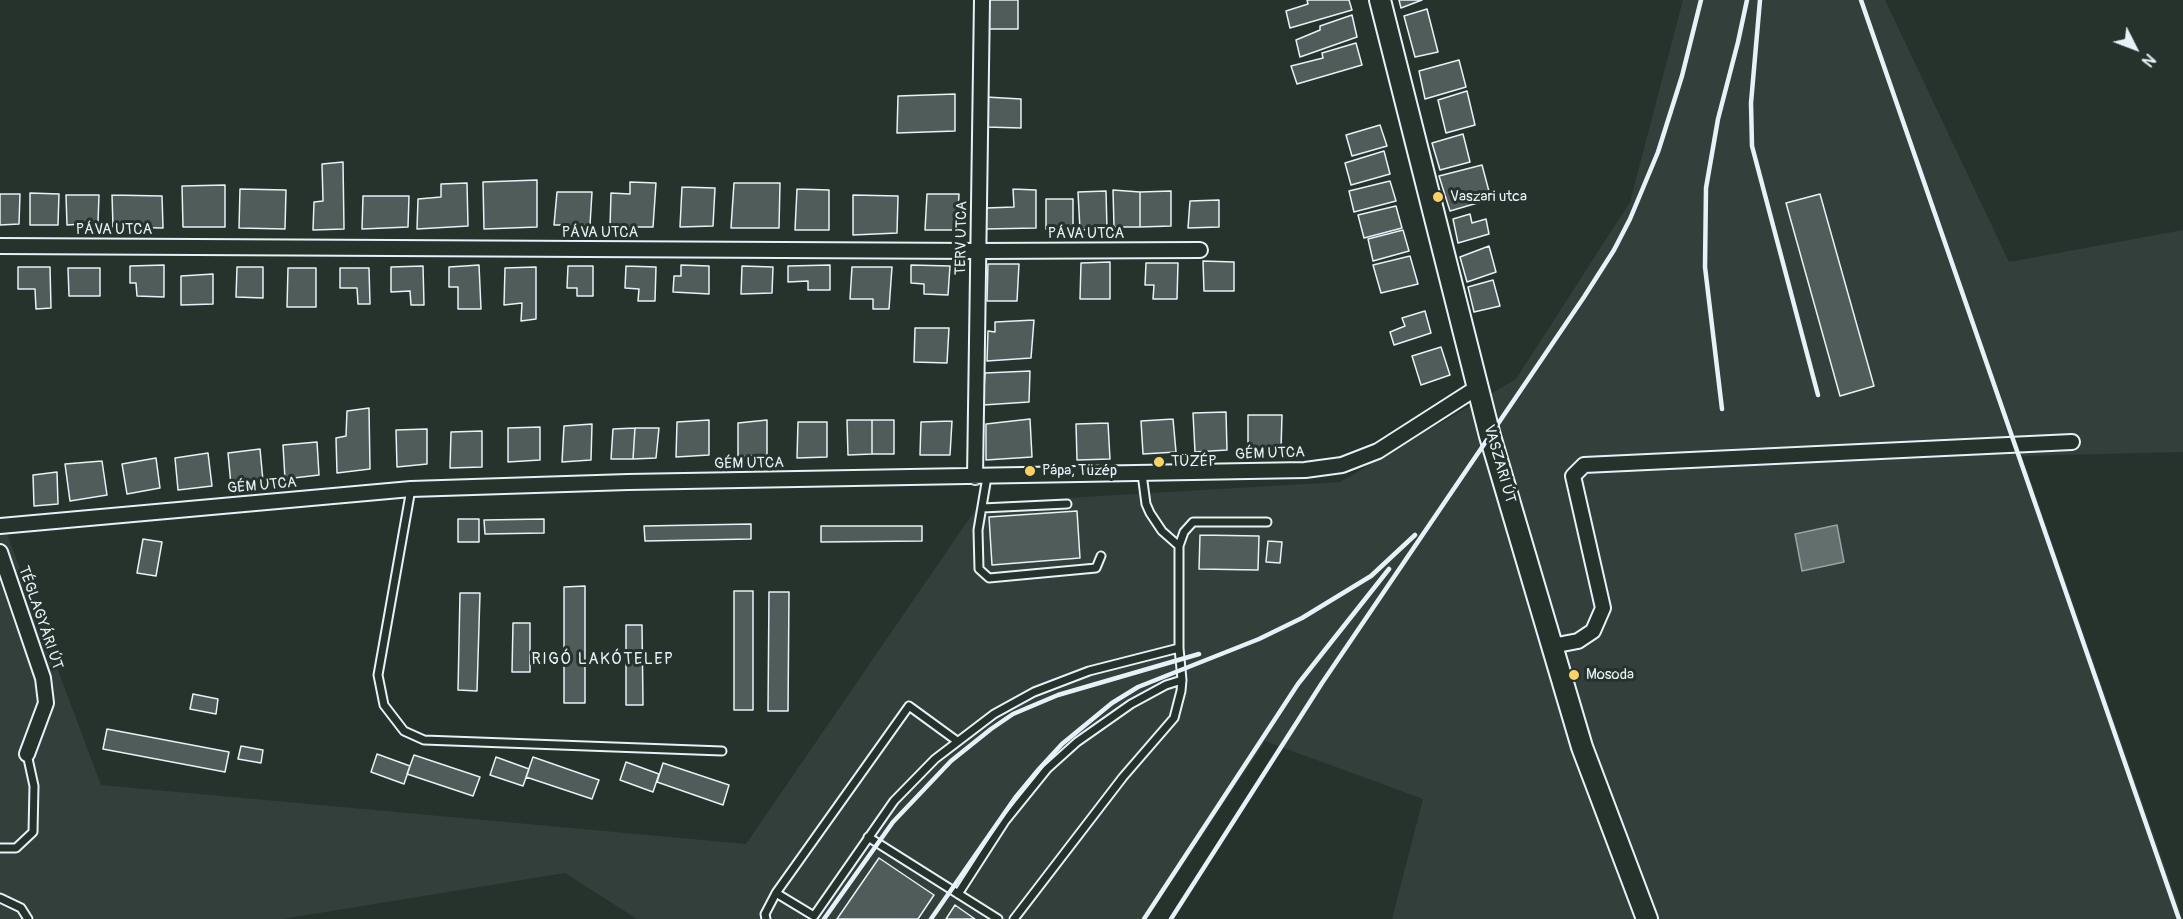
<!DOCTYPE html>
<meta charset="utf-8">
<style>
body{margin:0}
#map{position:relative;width:2183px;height:919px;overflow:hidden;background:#26332d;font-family:Pangolin,sans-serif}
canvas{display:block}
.north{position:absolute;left:2105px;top:18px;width:60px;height:60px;-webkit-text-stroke:4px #26332d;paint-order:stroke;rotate:132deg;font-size:16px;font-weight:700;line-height:24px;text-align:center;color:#e8f1f8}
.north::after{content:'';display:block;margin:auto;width:21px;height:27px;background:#e8f1f8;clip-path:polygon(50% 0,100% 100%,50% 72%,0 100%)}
</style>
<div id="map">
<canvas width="2183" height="919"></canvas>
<div class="north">N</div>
</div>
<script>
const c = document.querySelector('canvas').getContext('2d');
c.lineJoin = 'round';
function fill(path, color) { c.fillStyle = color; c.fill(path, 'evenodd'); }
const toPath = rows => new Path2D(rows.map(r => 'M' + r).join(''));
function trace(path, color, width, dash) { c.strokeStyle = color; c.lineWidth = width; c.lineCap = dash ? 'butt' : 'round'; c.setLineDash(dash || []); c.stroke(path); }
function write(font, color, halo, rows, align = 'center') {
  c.font = font + ' Pangolin,sans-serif'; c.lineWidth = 6; c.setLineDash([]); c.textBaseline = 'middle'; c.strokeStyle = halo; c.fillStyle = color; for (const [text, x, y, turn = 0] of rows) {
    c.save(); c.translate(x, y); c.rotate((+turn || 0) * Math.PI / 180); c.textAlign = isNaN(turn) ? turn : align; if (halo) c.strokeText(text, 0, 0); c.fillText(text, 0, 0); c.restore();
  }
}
const built = toPath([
 [1683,0,1885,0,2009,262,2183,230,2183,452,2022,456,2183,919,1392,919,1423,799,1265,741,1147,919,637,919,565,873,282,919,0,919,0,515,101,785,746,844,980,503,1340,482,1516,379,1630,202]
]);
const water = toPath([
 [1837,525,1844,562,1802,571,1795,534,1837,525]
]);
const building = toPath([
 [988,0,1018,0,1018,29,988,29,988,0],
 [1307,0,1349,0,1352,10,1290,28,1286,11,1308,4,1307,0],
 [1399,0,1422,0,1401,8,1399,0],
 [1427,9,1438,52,1415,57,1404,16,1427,9],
 [1352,15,1357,37,1300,57,1296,40,1320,30,1320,26,1352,15],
 [1356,43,1362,65,1297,84,1291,66,1323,58,1322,53,1356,43],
 [1459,60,1466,87,1425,99,1419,71,1459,60],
 [1467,91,1475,125,1446,133,1438,100,1467,91],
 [955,94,955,131,897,133,898,96,955,94],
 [986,97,1021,99,1021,128,986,127,986,97],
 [1380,125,1387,146,1352,156,1346,135,1380,125],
 [1463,134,1470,162,1440,170,1432,143,1463,134],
 [1384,151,1390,174,1351,185,1345,163,1384,151],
 [343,162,344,229,313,230,314,202,323,201,322,164,343,162],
 [1482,165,1491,199,1450,211,1439,176,1482,165],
 [537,180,537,227,484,229,483,182,537,180],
 [1390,181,1396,201,1354,212,1349,191,1390,181],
 [630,182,656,183,653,227,610,227,611,193,630,194,630,182],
 [467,183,468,226,417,229,418,199,441,197,441,184,467,183],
 [734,183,780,183,779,228,731,228,734,183],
 [225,185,225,227,183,227,182,186,225,185],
 [682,187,715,188,713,226,680,227,682,187],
 [240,189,286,190,285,229,239,228,240,189],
 [797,189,829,190,829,230,795,230,797,189],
 [1013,189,1036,190,1036,228,986,229,986,208,1014,207,1013,189],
 [1113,190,1140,192,1140,227,1114,227,1113,190],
 [1106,191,1107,229,1080,230,1078,192,1106,191],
 [1171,191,1171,226,1140,227,1140,192,1171,191],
 [557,192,592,192,590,225,554,225,557,192],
 [30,193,59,194,58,225,30,225,30,193],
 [0,194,20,194,19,224,0,225,0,194],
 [927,194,959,194,957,230,925,230,927,194],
 [1820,194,1874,386,1840,396,1786,203,1820,194],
 [66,195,99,195,98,223,67,225,66,195],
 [112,195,162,196,163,228,113,227,112,195],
 [853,195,898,196,897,233,853,235,853,195],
 [363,196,409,196,408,227,362,229,363,196],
 [1046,199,1073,199,1073,229,1046,229,1046,199],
 [1219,200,1219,227,1188,228,1190,201,1219,200],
 [1396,206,1402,228,1364,238,1358,215,1396,206],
 [1470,214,1472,223,1486,219,1489,234,1458,243,1453,219,1470,214],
 [1403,230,1409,251,1373,261,1368,239,1403,230],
 [1489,246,1496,272,1467,282,1460,257,1489,246],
 [1410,256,1418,284,1381,293,1373,265,1410,256],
 [1203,261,1234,262,1234,291,1204,291,1203,261],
 [1110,262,1110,299,1080,299,1081,263,1110,262],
 [1146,263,1178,263,1177,299,1153,299,1154,285,1145,285,1146,263],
 [988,264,1019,264,1017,301,987,301,988,264],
 [164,265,164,297,137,296,136,283,130,283,130,266,164,265],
 [479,265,481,309,458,309,458,287,449,287,449,267,479,265],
 [681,265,709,266,709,294,673,292,674,276,681,276,681,265],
 [830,265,830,290,808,290,808,281,788,282,788,266,830,265],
 [911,265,950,266,948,295,924,294,924,284,911,283,911,265],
 [423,266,424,305,411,305,410,291,391,292,391,267,423,266],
 [568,266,593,266,593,296,577,296,577,288,567,288,568,266],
 [626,266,656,267,655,301,638,301,639,289,625,288,626,266],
 [742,266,773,267,772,293,741,294,742,266],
 [18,267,50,267,51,308,36,309,35,289,18,289,18,267],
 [237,267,263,267,263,298,236,297,237,267],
 [536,267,536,319,521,321,522,303,504,305,505,268,536,267],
 [852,267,892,267,889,309,873,309,873,299,850,299,852,267],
 [68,268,100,268,100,296,69,296,68,268],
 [288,268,316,268,316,307,287,307,288,268],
 [340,268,369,268,370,304,358,304,357,288,340,288,340,268],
 [213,274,213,304,181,305,181,276,213,274],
 [1493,280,1500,306,1474,312,1468,287,1493,280],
 [1425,311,1431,333,1394,345,1390,332,1405,326,1402,318,1425,311],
 [1034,320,1031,358,987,361,988,331,995,332,995,322,1034,320],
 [915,328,949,328,947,363,914,362,915,328],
 [1441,347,1450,375,1421,385,1412,356,1441,347],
 [1030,371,1029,402,983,405,985,373,1030,371],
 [369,408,370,469,337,473,336,438,346,436,347,411,369,408],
 [1226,412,1227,450,1195,452,1193,413,1226,412],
 [1248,415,1282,415,1281,449,1248,449,1248,415],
 [1030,419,1032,457,986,460,986,424,1030,419],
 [1173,419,1176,452,1143,454,1141,421,1173,419],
 [709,420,709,455,676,457,677,422,709,420],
 [767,420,767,455,738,457,738,423,767,420],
 [847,420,872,420,872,454,848,455,847,420],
 [872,420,894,420,894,454,872,454,872,420],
 [952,421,950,455,920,455,921,422,952,421],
 [798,422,827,422,827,457,797,458,798,422],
 [1108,423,1110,459,1077,460,1076,424,1108,423],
 [592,424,591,460,562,462,564,426,592,424],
 [540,427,540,460,508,462,508,428,540,427],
 [635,428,659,428,656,458,633,459,635,428],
 [635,428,633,459,611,459,613,429,635,428],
 [427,429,427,464,397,467,396,430,427,429],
 [482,431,482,467,450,468,451,432,482,431],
 [317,442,319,475,285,479,283,445,317,442],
 [260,449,263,481,231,485,228,453,260,449],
 [208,453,212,486,178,490,175,458,208,453],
 [156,458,160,488,127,494,122,464,156,458],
 [102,461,107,495,70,501,65,464,102,461],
 [57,472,58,504,34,506,33,475,57,472],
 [1077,511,1080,558,992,565,989,517,1077,511],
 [458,519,479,519,479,542,458,542,458,519],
 [544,519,544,533,485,534,484,520,544,519],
 [751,524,751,539,645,541,644,526,751,524],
 [821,526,922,526,922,541,821,542,821,526],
 [1200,535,1259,536,1258,570,1199,569,1200,535],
 [143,539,162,542,156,576,137,573,143,539],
 [1268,541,1282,542,1280,563,1266,562,1268,541],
 [585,586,585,703,564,703,564,587,585,586],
 [734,591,753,591,753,710,734,710,734,591],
 [769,592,789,592,788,711,768,711,769,592],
 [460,593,480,593,477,691,458,690,460,593],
 [513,623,530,623,530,672,512,672,513,623],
 [626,625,642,625,643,705,626,705,626,625],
 [193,694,218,699,216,714,190,709,193,694],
 [107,729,229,752,225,772,103,749,107,729],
 [241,746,263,750,261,763,238,759,241,746],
 [377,754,410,766,404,784,371,772,377,754],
 [414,755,480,777,473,796,407,774,414,755],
 [496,757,529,769,523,786,490,775,496,757],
 [533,757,599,780,592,799,526,777,533,757],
 [626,762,659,774,653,792,620,780,626,762],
 [663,763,729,785,723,805,657,782,663,763],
 [879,858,934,895,918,919,837,919,879,858],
 [955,905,975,919,946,919,955,905]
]);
const service = toPath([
 [987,477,978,530,979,569,989,578,1096,568,1101,556],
 [411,489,378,675,384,705,404,731,424,740,722,751],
 [982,508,1067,504],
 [1179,546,1184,532,1193,522,1267,522],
 [868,837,998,919],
 [0,848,16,848,33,832,34,786,27,754],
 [776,893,814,916,894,801,935,759,994,714,1034,692,1089,671,1179,648],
 [958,894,1005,821,1047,769,1077,742,1131,704,1166,685,1182,680],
 [0,898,21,908,28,919],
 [766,919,765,914,776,893,909,706,957,741],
 [1014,919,1123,777,1174,718,1181,691,1182,680,1179,648,1179,546,1162,531,1150,513,1146,504,1142,474]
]);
const minor = toPath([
 [0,246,978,251,1200,250],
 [975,477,982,0],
 [0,526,411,489,628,482,1305,470,1342,465,1378,451,1478,387],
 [0,552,43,678,46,703,27,754],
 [1552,646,1578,641,1593,631,1603,608,1573,476,1584,465,2072,442]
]);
const secondary = toPath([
 [1380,0,1490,436,1582,747,1647,919]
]);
const rail = toPath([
 [1760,0,1751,103,1752,146,1818,395],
 [1861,0,2179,919],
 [1722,409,1705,267,1706,188,1718,119,1738,42,1747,0],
 [824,919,893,822,951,761,991,729,1013,714,1058,695,1199,654],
 [931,919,1015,798,1039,769,1062,744,1112,703,1138,687,1259,639,1302,618,1371,576,1415,535],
 [1144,919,1298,684,1389,569],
 [1171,919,1322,683,1584,297,1614,250,1630,219,1658,152,1682,76,1701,0]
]);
const markers = [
 [1438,197,6,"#ffd166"],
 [1159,462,6,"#ffd166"],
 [1030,471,6,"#ffd166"],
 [1574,675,6,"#ffd166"]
];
const poiNames = [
 ["Vaszari utca",1450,197],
 ["TÜZÉP",1171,462],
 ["Pápa, Tüzép",1042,471],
 ["Mosoda",1586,675]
];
const streetNames = [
 ["PÁVA UTCA",114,230],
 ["PÁVA UTCA",600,233],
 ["PÁVA UTCA",1086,234],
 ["TERV UTCA",962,238,-89],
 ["GÉM UTCA",1270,454,-2],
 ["GÉM UTCA",749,464,-1],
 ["VASZARI ÚT",1499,464,74],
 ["GÉM UTCA",262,486,-5],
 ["TÉGLAGYÁRI ÚT",40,618,71]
];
const neighbourhoodNames = [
 ["RIGÓ LAKÓTELEP",603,660]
];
fill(built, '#333f3a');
fill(water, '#636f6d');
trace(water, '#98a3a5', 1.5);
fill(building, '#505c59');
trace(building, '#e8f1f8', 1.5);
trace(service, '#e8f1f8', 11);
trace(minor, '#e8f1f8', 18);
trace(secondary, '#e8f1f8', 24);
trace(service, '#26332d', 7);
trace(minor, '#26332d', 14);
trace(secondary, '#26332d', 20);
trace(rail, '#e8f1f8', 4.5);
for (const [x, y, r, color] of markers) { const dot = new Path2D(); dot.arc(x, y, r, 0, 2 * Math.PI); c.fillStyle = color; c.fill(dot); trace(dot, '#26332d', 2); }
write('15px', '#e8f1f8', '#26332d', poiNames, 'left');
write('15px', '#e8f1f8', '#26332d', streetNames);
c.letterSpacing = '1.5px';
write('16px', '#e8f1f8', '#26332d', neighbourhoodNames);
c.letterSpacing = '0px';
</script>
